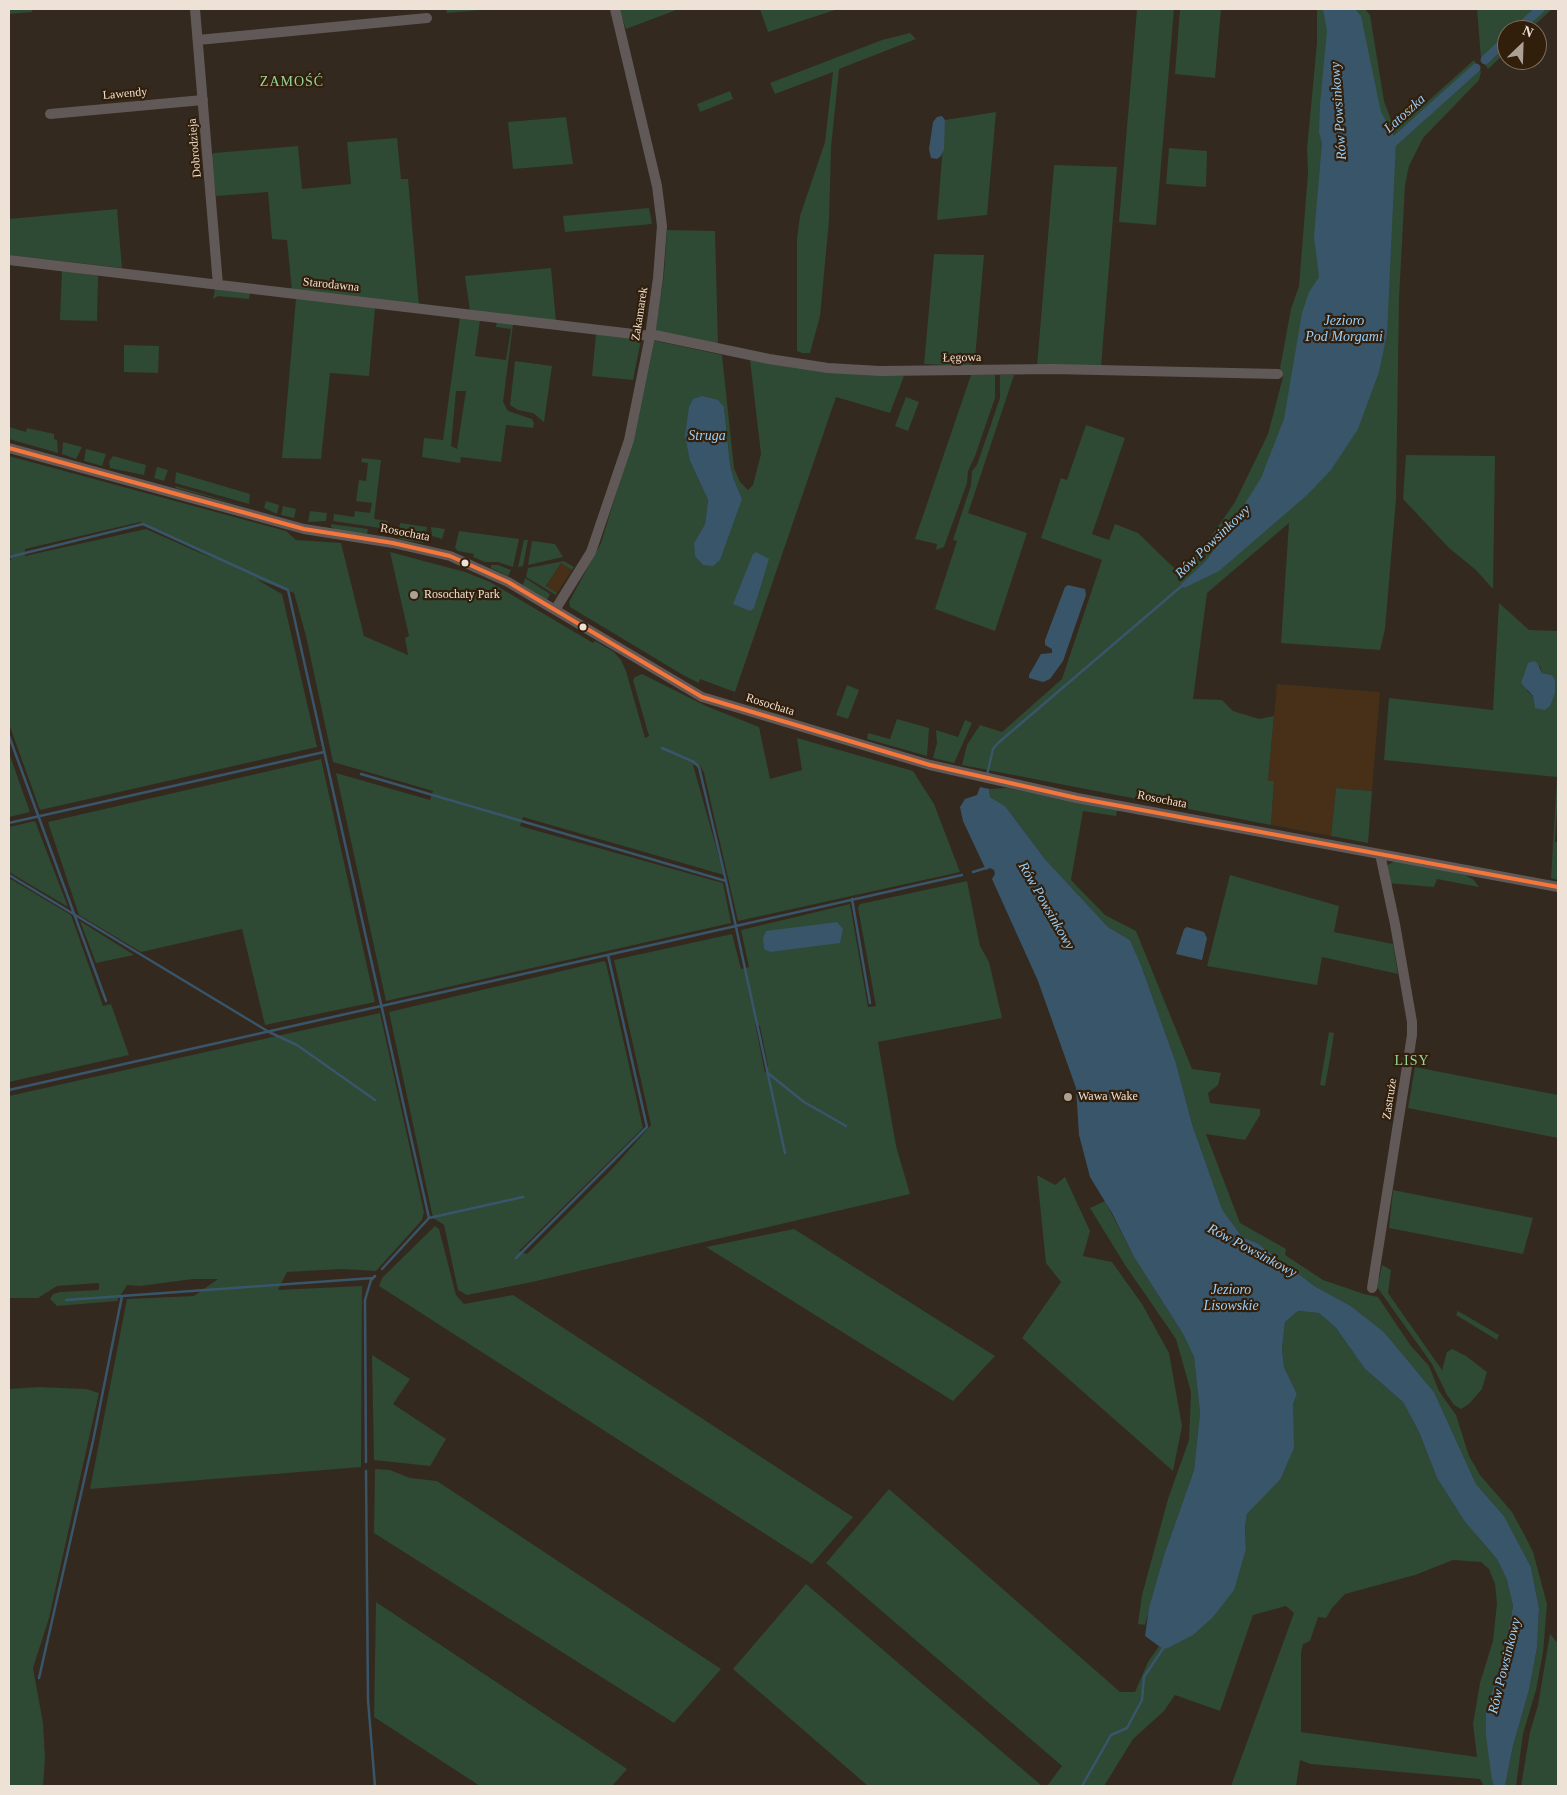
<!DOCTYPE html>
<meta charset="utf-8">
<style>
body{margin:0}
#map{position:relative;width:1567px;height:1795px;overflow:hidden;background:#34291e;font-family:Georgia,serif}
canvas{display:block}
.frame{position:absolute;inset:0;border:10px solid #eee1d5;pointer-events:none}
.north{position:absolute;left:1497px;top:20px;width:50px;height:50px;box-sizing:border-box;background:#321f0b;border:1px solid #7d6d5c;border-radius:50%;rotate:24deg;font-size:14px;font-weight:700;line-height:20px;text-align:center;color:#eee1d5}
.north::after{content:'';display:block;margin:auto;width:18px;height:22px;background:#ada195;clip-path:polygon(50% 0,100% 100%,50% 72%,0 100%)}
</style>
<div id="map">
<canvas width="1567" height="1795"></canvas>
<div class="frame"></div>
<div class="north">N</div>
</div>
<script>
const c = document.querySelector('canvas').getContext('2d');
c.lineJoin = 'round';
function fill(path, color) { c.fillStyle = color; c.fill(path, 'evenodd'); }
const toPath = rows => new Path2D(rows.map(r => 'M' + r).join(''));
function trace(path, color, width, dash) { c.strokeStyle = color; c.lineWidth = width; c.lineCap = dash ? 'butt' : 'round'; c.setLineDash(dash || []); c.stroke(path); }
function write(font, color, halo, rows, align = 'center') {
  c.font = font + ' Georgia,serif'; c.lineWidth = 4.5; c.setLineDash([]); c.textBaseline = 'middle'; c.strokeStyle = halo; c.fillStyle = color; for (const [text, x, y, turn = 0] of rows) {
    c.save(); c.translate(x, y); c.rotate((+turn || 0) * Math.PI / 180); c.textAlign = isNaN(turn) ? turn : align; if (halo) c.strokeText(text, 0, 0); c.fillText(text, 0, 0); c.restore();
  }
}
const built = toPath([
 [561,563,572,570,557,593,546,587],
 [1277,684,1380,692,1372,791,1336,788,1331,836,1271,825,1274,781,1268,781]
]);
const green = toPath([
 [9,9,32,9,32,12,9,14],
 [446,9,493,9,447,13],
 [619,9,679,9,626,29],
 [760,9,838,9,768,32],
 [1137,9,1174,9,1156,225,1119,222],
 [1180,9,1221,9,1215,78,1175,74],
 [1317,9,1365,9,1370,15,1384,101,1391,120,1400,122,1408,119,1474,60,1481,72,1479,80,1423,138,1409,166,1405,185,1399,299,1396,499,1385,629,1380,650,1281,643,1289,523,1207,593,1193,699,1222,700,1233,711,1259,719,1274,716,1268,781,1274,781,1271,825,962,765,967,745,980,725,1002,732,1062,679,1102,560,1041,538,1061,478,1067,480,1086,425,1125,438,1092,534,1109,540,1115,524,1138,533,1173,567,1181,571,1210,538,1235,502,1268,434,1283,377,1280,368,1291,309,1299,286,1308,173,1307,149,1317,43],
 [1477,9,1552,9,1529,30,1507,30,1507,51,1488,69,1481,58],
 [910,33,916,39,839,69,831,148,829,221,820,316,810,353,802,353,797,351,797,238,800,216,825,142,833,72,775,94,770,83,882,40],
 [730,91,733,99,700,112,697,104],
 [996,112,987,215,937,220,945,120],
 [566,117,573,164,513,169,508,122],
 [397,138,401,179,408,179,419,306,292,291,287,240,272,239,268,192,216,196,211,156,214,153,298,146,302,189,351,184,347,142],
 [1169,148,1207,151,1206,187,1166,184],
 [1054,165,1117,167,1101,367,1037,366],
 [649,208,652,224,565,232,563,216],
 [117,209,122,268,9,255,9,219],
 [667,230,715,231,718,344,655,331,664,275],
 [934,254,984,255,975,359,970,366,924,364],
 [551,268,556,321,470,311,465,276],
 [62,270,98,276,97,321,60,320],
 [215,289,250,293,249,299,218,296,213,299],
 [296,299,375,308,369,376,330,373,321,459,282,458],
 [460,317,480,320,475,356,506,360,511,329,496,327,497,321,513,324,503,402,508,411,532,419,534,423,533,428,506,425,501,462,461,457,460,463,422,457,424,438,443,440],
 [456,391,466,391,457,449,451,446],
 [596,334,641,340,633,380,592,376],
 [652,340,722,355,734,468,740,482,748,490,753,485,761,454,750,360,814,370,904,376,890,413,836,397,735,692,700,679,699,683,683,675,570,607,569,602,601,543,635,432],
 [724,407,730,463,734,480,742,499,694,543,705,524,708,500,690,461],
 [124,345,159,346,158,373,124,372],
 [515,361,552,366,544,422,533,413,518,410,510,405],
 [971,375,995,375,995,398,975,456,968,471,967,483,944,547,936,550,937,544,915,539],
 [1000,375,1014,375,968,513,1027,533,995,631,935,609,957,541,953,540,971,485,972,471,977,465,1000,398],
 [906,397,919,402,908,431,895,426],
 [9,427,26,432,27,428,54,434,54,439,57,440,58,453,9,439],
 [63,442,82,447,76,459,62,454],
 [86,449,106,454,102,466,84,461],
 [1406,455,1495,456,1493,589,1476,570,1449,548,1403,499],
 [9,456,286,531,296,540,341,543,364,636,408,655,405,638,409,636,390,552,465,572,490,582,593,643,595,641,614,652,621,660,626,671,645,738,649,736,633,680,635,677,642,674,706,706,759,727,770,779,802,770,797,738,913,771,934,804,960,872,738,921,704,773,700,765,693,765,724,875,523,817,520,826,723,883,731,923,386,1001,336,773,430,800,433,791,333,762,306,636,294,593,256,579,282,594,317,747,40,810,9,724,9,561,11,560,9,547],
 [140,522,214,559,146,529,25,556,25,549],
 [113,456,146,465,144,475,110,468,109,462],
 [362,458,381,460,374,519,388,521,387,529,333,521,334,514,354,517,355,511,370,513,372,503,356,501,359,480,366,481,368,463,361,462],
 [157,467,168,470,164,481,154,478],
 [176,472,250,494,249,504,175,483],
 [175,486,248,507,176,488],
 [266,501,279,505,277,514,264,508],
 [283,506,296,509,294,518,281,515],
 [310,511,327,513,326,521,308,522],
 [400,523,427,527,426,534,399,530],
 [331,524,368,529,367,534,337,530,331,527],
 [431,527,445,529,442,539,432,536],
 [459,531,519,539,513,567,498,562,485,562,473,557,474,554,458,551,455,548],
 [398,532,425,537,425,540,423,543,399,539],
 [524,540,528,540,523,566,518,567],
 [532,541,555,544,563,557,528,565],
 [564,561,574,567,572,570,561,563,546,586,557,593,556,595,526,577,528,568],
 [491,565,498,565,511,570,508,576,491,568],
 [525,578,550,594,547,600,523,585],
 [1499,603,1529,630,1558,631,1558,791,1555,842,1558,842,1558,880,1551,878,1557,777,1384,760,1389,698,1493,710],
 [1540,666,1542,673,1552,675,1535,706,1533,696,1527,691],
 [847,685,859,690,848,719,836,715],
 [897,719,929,728,927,756,867,739,868,733,890,739],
 [965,720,972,723,954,763,933,758,937,743,936,730,958,737],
 [9,753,30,812,9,817],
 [321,759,375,1002,265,1025,242,929,141,952,79,915,48,822],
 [1007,788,1117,810,1116,816,1083,811,1071,880,1105,915,1136,931,1192,1069,1221,1073,1218,1085,1208,1093,1210,1103,1260,1109,1260,1115,1245,1140,1206,1134,1240,1223,1286,1249,1285,1255,1323,1280,1364,1294,1378,1297,1411,1346,1429,1366,1439,1391,1456,1415,1469,1456,1480,1475,1512,1512,1525,1536,1533,1552,1547,1604,1543,1653,1536,1690,1523,1734,1516,1786,1505,1786,1513,1746,1529,1690,1537,1648,1539,1608,1531,1567,1504,1516,1476,1484,1434,1392,1384,1332,1351,1306,1316,1287,1257,1243,1242,1237,1222,1209,1192,1124,1176,1063,1141,965,1130,940,1108,927,1045,859,1005,806,990,797,989,789],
 [1336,788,1372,791,1368,843,1331,836],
 [35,821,68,907,9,872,9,827],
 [1395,861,1465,875,1474,880,1479,887,1437,879,1434,887,1388,883,1384,867],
 [1230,875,1339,906,1334,932,1393,944,1398,974,1322,957,1317,985,1207,966],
 [9,878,71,915,103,1006,111,1004,129,1055,9,1082],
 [967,881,980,946,989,962,1002,1018,878,1042,896,1146,910,1194,532,1282,467,1295,458,1290,444,1225,433,1218,389,1012,604,961,606,963,643,1128,519,1251,527,1254,613,1168,651,1125,614,960,732,934,741,969,749,967,741,930,850,904,868,1007,876,1006,858,908,860,904],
 [755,1023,760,1026,768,1066,765,1073],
 [80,921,134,955,96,963],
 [380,1013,424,1212,422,1220,376,1271,342,1269,287,1272,278,1290,362,1286,361,1467,90,1489,127,1299,194,1296,218,1279,193,1279,140,1286,127,1285,117,1301,57,1306,50,1299,53,1294,60,1292,99,1290,99,1283,57,1286,38,1298,9,1298,9,1096],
 [1329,1032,1334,1033,1330,1059,1325,1086,1320,1085],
 [1415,1067,1558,1095,1558,1138,1408,1108],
 [1037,1175,1055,1185,1065,1177,1090,1231,1083,1256,1112,1262,1142,1304,1169,1353,1182,1426,1173,1471,1022,1338,1061,1282,1046,1263],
 [1393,1190,1533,1218,1523,1254,1389,1228],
 [1105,1201,1134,1257,1183,1334,1194,1357,1200,1413,1194,1470,1164,1555,1145,1625,1138,1624,1142,1595,1168,1499,1189,1440,1191,1392,1176,1339,1125,1265,1090,1208],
 [435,1226,439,1229,456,1295,464,1304,513,1295,853,1517,812,1564,379,1286,382,1278],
 [794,1229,995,1356,953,1401,706,1247],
 [1382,1265,1391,1270,1388,1293,1442,1370,1447,1352,1452,1349,1466,1356,1487,1372,1482,1389,1469,1404,1461,1409,1454,1405,1447,1395,1432,1364,1377,1287,1376,1279,1379,1279],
 [1298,1311,1319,1313,1336,1328,1365,1369,1403,1402,1419,1432,1437,1478,1465,1522,1497,1559,1507,1580,1513,1606,1506,1645,1486,1712,1494,1786,1484,1786,1480,1779,1310,1764,1300,1760,1296,1786,1231,1786,1294,1613,1286,1606,1253,1615,1220,1711,1175,1695,1164,1711,1133,1739,1104,1786,1047,1786,1062,1766,826,1563,889,1489,1120,1692,1135,1692,1148,1662,1159,1646,1163,1649,1246,1549,1245,1527,1247,1514,1280,1480,1293,1422,1293,1404,1297,1394,1284,1367,1282,1349,1285,1322],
 [1453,1560,1481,1562,1489,1569,1495,1584,1497,1603,1493,1641,1480,1683,1473,1724,1477,1757,1301,1732,1301,1653,1303,1644,1310,1641,1318,1617,1326,1618,1332,1608,1345,1594,1415,1575],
 [1458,1311,1499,1335,1497,1340,1456,1315],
 [372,1355,410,1379,393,1404,446,1439,430,1466,374,1460],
 [39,1387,86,1389,99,1393,49,1618,33,1668,43,1723,45,1758,43,1786,9,1786,9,1389],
 [375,1469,390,1470,410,1478,437,1481,721,1669,674,1723,374,1533],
 [806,1584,1042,1786,868,1786,733,1669],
 [376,1602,627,1769,612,1786,480,1786,374,1717],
 [1550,1634,1558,1643,1558,1786,1521,1786,1530,1732,1538,1705]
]);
const water = toPath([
 [1323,9,1355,9,1361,16,1381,112,1396,140,1387,334,1379,372,1358,429,1331,470,1307,495,1219,571,1184,588,1181,584,1205,562,1224,537,1261,478,1284,419,1302,313,1309,292,1319,277,1314,237,1322,143,1319,132,1320,104,1327,31],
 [942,116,945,120,944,149,941,156,937,159,931,158,929,149,933,122,937,117],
 [702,396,718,400,724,407,730,464,734,480,742,499,720,560,713,566,703,565,695,556,694,543,705,524,708,500,690,461,685,436,689,407,693,399],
 [756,552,769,559,754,608,750,611,733,604,753,554],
 [1068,585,1085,589,1086,595,1063,661,1050,679,1043,682,1029,678,1029,675,1041,654,1052,653,1052,649,1045,645,1045,640,1065,587],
 [1534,661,1537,663,1542,673,1552,675,1555,680,1555,693,1550,706,1545,710,1535,708,1533,696,1521,683,1528,663],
 [980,787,989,789,990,797,1005,806,1045,859,1108,927,1130,940,1141,965,1176,1063,1192,1124,1222,1209,1242,1237,1257,1243,1316,1287,1351,1306,1384,1332,1434,1392,1476,1484,1504,1516,1531,1567,1539,1608,1537,1648,1529,1690,1513,1746,1505,1786,1494,1786,1492,1780,1486,1736,1486,1712,1506,1645,1513,1606,1507,1580,1497,1559,1465,1522,1437,1478,1419,1432,1403,1402,1365,1369,1336,1328,1319,1313,1298,1311,1285,1322,1282,1349,1284,1367,1297,1394,1293,1404,1294,1448,1280,1480,1247,1514,1245,1527,1246,1549,1234,1590,1213,1617,1193,1635,1168,1648,1163,1649,1145,1636,1149,1608,1164,1555,1194,1470,1200,1413,1194,1357,1183,1334,1134,1257,1112,1213,1090,1177,1079,1135,1076,1088,1038,981,992,879,995,874,994,870,990,868,986,870,963,821,960,807,965,799,977,795],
 [837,922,843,929,840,943,770,952,764,949,763,938,766,931],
 [1187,927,1204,932,1207,938,1202,960,1176,954,1184,929]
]);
const stream = toPath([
 [9,557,143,524,288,590,429,1218],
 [9,736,106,1001],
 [662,748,694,762,699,767,726,881],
 [361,774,726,881,785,1153],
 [987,775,993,749,998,743,1184,584],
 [9,823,324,752],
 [973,872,986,868],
 [9,875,269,1032,297,1045,375,1100],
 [852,899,870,1003],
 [769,1074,804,1102,846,1126],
 [9,1090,962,875],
 [516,1258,647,1127,608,955],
 [382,1269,429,1218,523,1197],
 [66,1300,373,1278],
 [366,1462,365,1300,371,1280,375,1276],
 [366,1471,368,1700,375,1786],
 [39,1678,93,1441,122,1296],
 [1082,1786,1111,1735,1127,1728,1142,1700,1144,1677,1164,1647]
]);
const canal = toPath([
 [1517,30,1540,9],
 [1485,60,1507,39],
 [1388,147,1476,68]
]);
const minor = toPath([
 [195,9,218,285],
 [198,40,427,18],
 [50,114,203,100],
 [9,260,650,336],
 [650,334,769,359,828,368,880,371,1053,369,1278,374],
 [9,448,304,529,393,543,450,556,508,582,702,697,930,765,1077,798,1558,887],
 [555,610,591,552,629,440,650,336,658,278,662,226,657,186,615,9],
 [1372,1288,1412,1035,1412,1022,1395,924,1380,854]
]);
const bus1 = toPath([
 [9,448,304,529,393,543,450,556,508,582,702,697,930,765,1077,798,1558,887]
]);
const markers = [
 [465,563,4.5,"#eee1d5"],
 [414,595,5,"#ada195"],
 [583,627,4.5,"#eee1d5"],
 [1068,1097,5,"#ada195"]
];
const streetNames = [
 ["Lawendy",125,94,-5],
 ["Dobrodzieja",195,148,-95],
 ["Starodawna",331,285,6],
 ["Zakamarek",640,314,-81],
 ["Łęgowa",962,358,-1],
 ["Rosochata",405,533,11],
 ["Rosochata",770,705,17],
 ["Rosochata",1162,800,11],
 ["Zastruże",1390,1099,-81]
];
const poiNames = [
 ["Rosochaty Park",424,595],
 ["Wawa Wake",1078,1097]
];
const neighbourhoodNames = [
 ["ZAMOŚĆ",292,82],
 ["LISY",1412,1061]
];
const waterNames = [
 ["Rów Powsinkowy",1339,111,-94],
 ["Latoszka",1405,114,-42],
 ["Jezioro",1344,321],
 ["Pod Morgami",1344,337],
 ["Struga",707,436],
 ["Rów Powsinkowy",1213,542,-44],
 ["Rów Powsinkowy",1046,906,60],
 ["Rów Powsinkowy",1252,1251,28],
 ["Jezioro",1231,1290],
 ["Lisowskie",1231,1306],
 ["Rów Powsinkowy",1505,1666,-76]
];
fill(built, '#472f18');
fill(green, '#2e4934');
fill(water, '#39556a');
trace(stream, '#39556a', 2.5);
trace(canal, '#39556a', 9);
trace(minor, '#615958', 10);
trace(bus1, '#f5763a', 4);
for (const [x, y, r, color] of markers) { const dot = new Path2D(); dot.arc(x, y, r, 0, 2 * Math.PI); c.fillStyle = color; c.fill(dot); trace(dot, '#321f0b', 2); }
write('12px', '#eee1d5', '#321f0b', streetNames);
write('12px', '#eee1d5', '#321f0b', poiNames, 'left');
c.letterSpacing = '1px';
write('14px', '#94d49d', '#321f0b', neighbourhoodNames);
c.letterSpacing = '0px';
write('italic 14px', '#98cffb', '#321f0b', waterNames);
</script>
